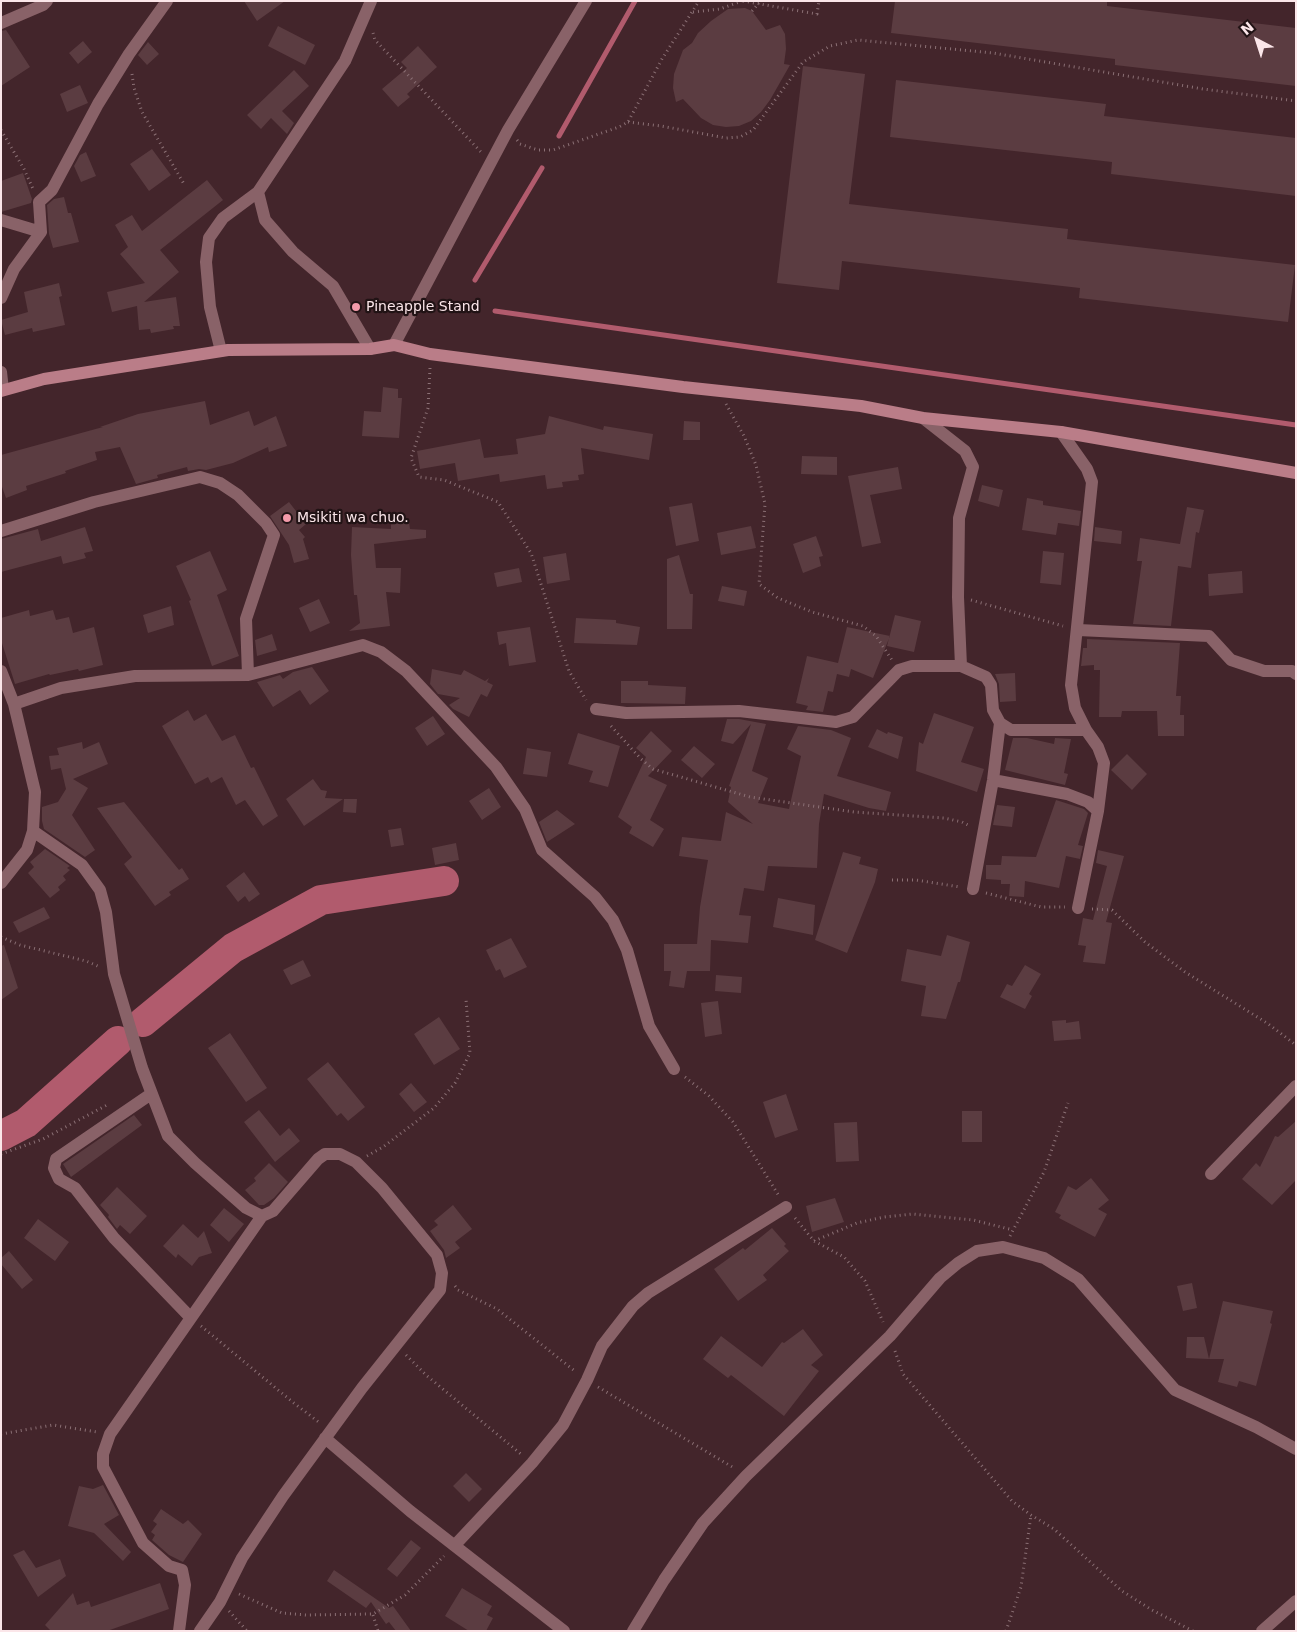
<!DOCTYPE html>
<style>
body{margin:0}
#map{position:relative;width:1297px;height:1632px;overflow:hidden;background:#43252b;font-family:"DejaVu Sans",sans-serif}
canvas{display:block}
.frame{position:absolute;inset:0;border:2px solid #fbe6e9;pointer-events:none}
.north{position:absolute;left:1232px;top:15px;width:50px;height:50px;-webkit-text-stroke:4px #211315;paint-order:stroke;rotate:320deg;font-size:14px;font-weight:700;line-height:20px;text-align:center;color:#fbe6e9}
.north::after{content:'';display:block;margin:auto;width:18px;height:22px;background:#fbe6e9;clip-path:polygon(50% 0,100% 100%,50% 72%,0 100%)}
</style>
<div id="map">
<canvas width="1297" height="1632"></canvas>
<div class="frame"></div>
<div class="north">N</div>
</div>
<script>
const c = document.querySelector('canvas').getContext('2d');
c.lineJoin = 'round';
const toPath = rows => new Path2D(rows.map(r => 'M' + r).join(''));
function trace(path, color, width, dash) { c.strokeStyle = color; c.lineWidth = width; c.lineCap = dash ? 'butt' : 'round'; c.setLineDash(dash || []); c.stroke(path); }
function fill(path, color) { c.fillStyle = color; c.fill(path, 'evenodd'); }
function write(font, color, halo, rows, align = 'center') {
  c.font = font + ' "DejaVu Sans",sans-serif'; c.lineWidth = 4.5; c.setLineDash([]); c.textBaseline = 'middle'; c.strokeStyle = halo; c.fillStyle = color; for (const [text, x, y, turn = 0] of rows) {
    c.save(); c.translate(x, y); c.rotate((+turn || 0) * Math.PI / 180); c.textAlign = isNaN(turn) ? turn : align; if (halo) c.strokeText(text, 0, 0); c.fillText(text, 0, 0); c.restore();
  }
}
const stream = toPath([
 [559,136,635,1],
 [475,280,542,168],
 [495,311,1296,425]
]);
const river = toPath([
 [143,1022,233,948,321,900,444,881],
 [1,1136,26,1123,118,1041]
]);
const building = toPath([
 [244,1,285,1,257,21],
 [895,1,1107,1,1107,6,1296,28,1296,86,1115,65,1115,59,891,33],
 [745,8,752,11,766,30,780,25,785,34,786,49,784,64,790,65,770,100,761,112,751,121,739,126,726,127,713,125,701,118,683,99,676,102,673,88,674,74,683,50,692,43,698,33,711,21,728,9],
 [278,26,315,45,305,65,268,46],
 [6,30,30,67,1,86,1,31],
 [83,41,92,52,78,64,69,53],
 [148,42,159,54,147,65,138,55],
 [418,46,437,67,407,94,410,97,398,107,382,89,407,68,401,62],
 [803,66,865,74,849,204,1068,229,1067,239,1295,265,1288,322,1079,298,1080,288,842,261,839,290,777,283],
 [294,70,309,86,282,111,294,123,287,134,271,118,261,129,247,115],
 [896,80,1106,104,1104,116,1296,138,1296,196,1111,174,1112,162,890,137],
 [80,85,88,103,67,112,60,94],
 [152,149,171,175,149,191,130,164],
 [86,152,96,176,81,182,74,166,80,155],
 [23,173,32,199,31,203,1,212,1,181],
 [207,180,223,200,160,250,179,272,144,302,176,297,180,326,173,326,174,329,151,333,150,329,139,330,137,306,112,312,107,292,145,283,120,254,128,247,115,225,132,215,142,231],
 [64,197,68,213,71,213,79,242,53,248,49,234,47,205,54,199],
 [59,283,62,296,59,297,65,325,33,332,32,328,5,335,1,320,28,312,24,292],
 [383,387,398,389,398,398,402,398,399,438,362,436,364,411,381,412],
 [205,401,210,425,249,411,254,426,276,416,287,446,269,452,268,447,233,463,206,470,199,469,188,471,187,467,157,475,158,478,154,479,136,484,120,447,95,452,97,460,65,471,66,473,26,486,27,490,6,498,1,484,1,455,103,427,100,427,138,414],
 [549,416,603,430,604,426,653,434,649,460,581,448,584,474,578,475,579,480,562,482,563,487,547,489,545,475,500,482,499,474,458,481,455,463,420,469,417,451,480,439,484,458,518,454,516,439,545,434],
 [684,421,700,422,700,440,683,440],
 [802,456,837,457,837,475,801,474],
 [898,467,902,489,870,495,881,543,862,547,848,476],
 [982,485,1003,490,999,507,978,501],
 [1027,498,1043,501,1043,505,1081,511,1079,526,1058,523,1056,535,1022,530],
 [289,502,306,524,299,530,305,537,303,539,309,559,294,563,289,545,270,516],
 [692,503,699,541,676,546,669,507],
 [1187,507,1204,510,1199,533,1196,532,1191,568,1178,566,1171,626,1133,624,1142,561,1137,561,1140,538,1180,544],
 [409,522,410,529,426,530,426,538,374,544,376,568,401,568,400,593,386,592,390,626,349,631,360,623,357,595,354,595,351,555,352,527,391,529,391,523],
 [751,526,756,548,721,555,717,533],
 [85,527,93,551,84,553,86,558,63,564,61,556,1,572,1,539,38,529,41,541],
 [1095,527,1122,531,1121,544,1094,541],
 [816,536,823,556,819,557,821,566,803,573,793,544],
 [210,551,227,590,217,595,239,656,212,666,189,601,191,600,176,566],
 [1043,551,1064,553,1061,585,1040,583],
 [566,553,570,580,547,584,543,557],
 [679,555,690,594,693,594,692,629,667,629,667,559],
 [519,568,522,582,497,587,494,573],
 [1242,571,1243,593,1209,596,1208,574],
 [722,586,747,591,744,606,718,601],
 [319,599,330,623,310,632,299,608],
 [171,606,174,625,148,633,143,615],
 [29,610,30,616,53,610,56,620,69,617,73,633,94,627,103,665,79,671,78,669,50,675,49,674,15,684,1,640,1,618],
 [895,615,921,621,914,652,887,646],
 [576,618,616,620,616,623,640,627,637,645,574,643],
 [530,627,536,662,509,666,506,643,499,645,497,632],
 [847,627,890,636,873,678,851,669,849,677,837,674,833,692,828,691,823,712,806,710,808,706,796,703,807,656,838,663],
 [272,634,277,650,257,656,255,640],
 [1087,639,1180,643,1176,696,1181,696,1180,715,1184,715,1184,736,1158,736,1157,711,1122,711,1121,717,1099,717,1100,670,1094,670,1094,665,1081,666,1083,648,1087,648],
 [312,667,329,691,310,705,300,690,273,707,257,682,280,675,283,679,293,672],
 [432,669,461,675,464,670,485,681,489,678,487,682,493,685,487,697,481,694,469,717,453,709,449,705,460,698,438,694,430,684],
 [1015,673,1016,701,1000,702,999,684,995,674],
 [621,681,648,681,648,685,686,687,685,704,621,703],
 [188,710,194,721,206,714,222,741,235,735,251,768,254,767,278,816,263,826,245,800,236,805,222,777,211,783,208,777,195,784,162,726],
 [934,713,974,727,961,762,984,769,977,792,916,771,919,742,923,744],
 [433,716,445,734,427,746,415,728],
 [727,719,739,719,766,724,752,771,768,778,758,803,789,809,801,756,787,749,798,726,831,730,851,738,837,776,891,792,886,811,869,808,824,794,819,824,817,868,768,866,764,891,744,888,739,915,751,916,748,943,711,940,710,971,687,971,684,988,669,986,671,971,664,971,664,944,697,944,700,907,708,860,679,856,682,837,721,841,726,812,753,824,728,802,731,787,729,786,751,724,733,744,721,741],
 [877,729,887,734,888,732,903,737,898,759,868,747],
 [651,731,672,751,648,776,667,785,650,820,664,829,653,847,629,833,632,827,618,817,646,757,636,748],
 [578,733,620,746,608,787,589,782,593,771,568,764],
 [1013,738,1027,738,1054,744,1055,738,1071,739,1064,773,1068,774,1065,785,1005,770],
 [82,742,83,749,99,742,108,764,73,779,88,788,72,815,95,850,85,857,44,829,42,821,42,807,58,802,66,789,61,768,51,770,49,756,59,755,57,748],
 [694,746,715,764,702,778,681,760],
 [527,748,551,752,547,777,523,774],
 [1127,754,1147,774,1132,790,1111,770],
 [313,779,321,790,327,791,325,798,343,799,304,826,286,799],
 [489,788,501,807,482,820,469,801],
 [344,799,357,799,356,813,343,812],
 [1056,800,1084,809,1088,813,1078,845,1083,846,1080,859,1066,856,1059,888,1025,881,1024,897,1009,896,1010,884,1001,884,1001,880,986,879,986,865,1001,865,1002,856,1036,857],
 [124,802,179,870,182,868,189,879,169,892,171,895,155,906,124,864,132,857,97,808],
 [997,805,1015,807,1012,827,993,825],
 [557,810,575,824,547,842,539,822],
 [401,828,404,845,391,847,388,830],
 [456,843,459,860,435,865,432,848],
 [45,849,70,866,67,868,70,870,63,876,66,880,58,887,60,890,50,898,28,873,34,867,30,862],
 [1098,850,1124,856,1106,922,1112,923,1105,964,1083,962,1086,946,1078,945,1083,918,1093,920,1107,866,1096,863],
 [843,852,861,857,859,864,878,869,875,882,847,953,815,940],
 [244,872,260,894,249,902,245,896,238,902,226,886],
 [778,898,815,905,813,935,773,927],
 [44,907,50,918,19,933,13,922],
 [947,935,970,942,960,982,958,982,946,1019,921,1016,926,986,901,981,907,949,941,956],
 [511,938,527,967,504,978,500,969,496,971,486,950],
 [4,945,18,988,1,1000,1,946],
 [303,960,311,976,291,985,283,970],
 [1025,965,1041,974,1029,994,1032,996,1025,1009,1000,997,1007,984,1012,986],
 [716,975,742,977,741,993,715,991],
 [718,1001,722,1034,705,1037,701,1003],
 [439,1017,460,1049,434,1065,414,1034],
 [1066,1020,1066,1023,1079,1021,1081,1039,1054,1041,1052,1021],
 [230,1033,267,1088,246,1102,208,1048],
 [328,1062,365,1107,348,1121,341,1113,337,1116,307,1079],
 [411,1083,427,1102,414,1112,399,1094],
 [786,1094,798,1130,775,1138,763,1102],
 [259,1110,280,1136,289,1128,300,1141,275,1162,244,1122],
 [962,1111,982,1111,982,1142,962,1142],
 [134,1115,142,1125,71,1177,63,1164],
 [1296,1121,1296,1180,1272,1205,1242,1179,1256,1163,1260,1167,1275,1136,1278,1137],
 [857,1122,859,1161,836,1162,834,1123],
 [269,1163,288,1182,274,1198,264,1205,259,1205,245,1190,256,1181,254,1178],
 [1091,1178,1109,1200,1098,1209,1107,1214,1095,1237,1059,1218,1061,1215,1055,1212,1068,1186,1076,1190],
 [117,1187,147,1216,130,1234,120,1225,117,1229,108,1217,109,1215,100,1205],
 [835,1198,844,1222,812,1232,806,1206],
 [453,1205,472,1229,455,1242,460,1248,446,1258,444,1250,430,1231,438,1225,434,1221],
 [224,1208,244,1224,229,1242,210,1225],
 [38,1219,69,1242,55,1261,24,1238],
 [183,1224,198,1238,204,1231,212,1253,199,1257,192,1266,178,1254,176,1258,163,1246],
 [772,1228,786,1244,784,1246,789,1251,763,1275,767,1280,738,1301,714,1269,743,1248,745,1250],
 [9,1251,33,1280,22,1289,1,1264,1,1258],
 [1192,1283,1197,1308,1183,1311,1177,1286],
 [1223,1301,1273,1311,1270,1323,1272,1324,1256,1386,1239,1381,1237,1387,1218,1382,1224,1359,1209,1359],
 [803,1329,823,1355,811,1365,819,1371,784,1416,731,1375,728,1378,703,1359,721,1336,762,1367,782,1342,784,1343],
 [1187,1337,1204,1337,1209,1359,1186,1358],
 [466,1473,482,1489,469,1502,453,1486],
 [103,1485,119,1515,104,1524,131,1552,123,1561,94,1533,68,1526,79,1486,93,1489],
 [161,1509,183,1524,188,1520,202,1534,183,1562,169,1555,152,1540,155,1535,151,1532,157,1524,153,1521],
 [411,1540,421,1548,397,1577,387,1569],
 [24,1550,36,1568,60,1559,66,1576,38,1597,13,1555],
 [334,1570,389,1608,393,1606,411,1631,396,1631,389,1622,386,1624,371,1602,366,1608,327,1581],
 [160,1583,169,1609,107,1631,51,1631,45,1625,73,1593,77,1605,89,1601,91,1607],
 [462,1588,492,1606,487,1615,493,1618,486,1631,469,1631,445,1616]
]);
const path = toPath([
 [743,1,817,14,819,1],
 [752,11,759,3],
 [693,12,720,9,742,1],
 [373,33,375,40,481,152],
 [132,74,134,88,142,112,184,184],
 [628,122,661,126,726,138,740,137,753,130,803,62,830,46,858,40,993,53,1203,89,1296,101],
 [1,130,24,169,33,189],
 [517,140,520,144,538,150,553,150,619,127,628,122,662,59,699,1],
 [430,368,428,408,411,458,419,477,444,480,498,502,531,553,569,671,586,700],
 [726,404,744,436,756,465,765,504,759,584,778,598,812,612,863,626,876,636,892,660],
 [971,600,1063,626],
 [611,726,641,759,653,769,750,797,854,812,944,818,962,822,970,826],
 [892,880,916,880,960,887],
 [986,893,1041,907,1065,907],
 [1092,909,1112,910,1145,942,1185,972,1267,1023,1296,1045],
 [1,937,20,945,86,961,100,967],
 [685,1077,709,1096,733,1122,779,1196],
 [1,1154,43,1139,107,1105],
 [367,1156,383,1147,434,1108,455,1083,470,1053,466,999],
 [795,1218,814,1241,844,1257,865,1281,883,1322],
 [1010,1236,1044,1172,1068,1103],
 [814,1241,857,1223,884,1217,913,1214,973,1220,1013,1230],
 [455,1286,458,1290,497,1309,576,1372],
 [201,1326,295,1404,320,1423],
 [895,1351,903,1374,1012,1501,1031,1515,1054,1529,1122,1591,1152,1610,1193,1631],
 [406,1355,426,1375,522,1455],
 [598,1387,734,1468],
 [1,1434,53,1425,97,1432],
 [239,1594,282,1613,306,1615,373,1614,405,1595,444,1556],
 [229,1611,247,1631],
 [373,1615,378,1631],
 [1006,1631,1021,1587,1031,1515]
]);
const minor = toPath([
 [1,23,43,5,47,1],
 [258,192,265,220,293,252,333,286,370,349],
 [1,220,41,232],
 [1,298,14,269,41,232,39,202,52,190,98,104,129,54,167,1],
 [394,345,508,130,586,1],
 [221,351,210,307,206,262,209,238,223,218,258,192,345,61,371,1],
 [1,372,3,390],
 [923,418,965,451,973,467,959,518,958,597,961,666],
 [1061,432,1087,469,1092,482,1071,685,1075,708,1086,730,1098,747,1104,763,1098,811,1078,908],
 [1,531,94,502,200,477,220,483,238,495,266,523,274,535,246,619,248,675],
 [1078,630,1209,636,1231,660,1264,671,1292,671,1296,674],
 [1,671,14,704,35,792,33,831,82,865,100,890,106,912,114,974,142,1068,168,1136,195,1163,246,1208,262,1216,273,1211,318,1159,325,1154,340,1154,356,1162,382,1188,437,1255,442,1273,440,1290,362,1388,283,1496,242,1558,220,1602,200,1631],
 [14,704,61,688,135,676,248,675,363,645,381,652,406,671,496,767,525,809,542,850,595,897,613,920,627,950,649,1026,674,1069],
 [596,709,626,713,739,711,836,722,853,717,899,670,912,666,961,666,986,677,991,685,993,710,1000,723,1011,730,1086,730],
 [993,780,1067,794,1088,802,1098,811],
 [1,883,27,850,33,831],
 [973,889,993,780,1000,723],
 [151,1094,56,1159,54,1168,59,1179,75,1188,114,1238,190,1317],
 [1211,1174,1296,1086],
 [325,1438,410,1511,564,1631],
 [455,1545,532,1463,563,1425,587,1380,602,1346,633,1306,648,1293,786,1207],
 [179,1631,185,1585,182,1570,169,1566,143,1543,103,1467,103,1454,110,1434,262,1216],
 [633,1631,664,1580,703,1523,746,1476,890,1336,940,1278,958,1263,977,1251,1003,1247,1044,1258,1078,1279,1175,1390,1256,1427,1296,1449],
 [1262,1631,1296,1601]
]);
const secondary = toPath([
 [1,391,44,379,228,350,370,349,394,345,430,354,683,387,861,406,923,418,1061,432,1296,473]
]);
const markers = [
 [356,307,5,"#f39aaa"],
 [287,518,5,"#f39aaa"]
];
const poiNames = [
 ["Pineapple Stand",366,307],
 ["Msikiti wa chuo.",297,518]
];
trace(stream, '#b15b6d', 5);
trace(river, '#b15b6d', 30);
fill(building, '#5b3c41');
trace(path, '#8b7075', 3, [1, 4]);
trace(minor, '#896268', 12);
trace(secondary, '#ba7d88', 12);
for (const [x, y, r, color] of markers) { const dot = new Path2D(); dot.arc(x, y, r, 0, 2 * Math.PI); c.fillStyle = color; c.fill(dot); trace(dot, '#211315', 2); }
write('14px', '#fbe6e9', '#211315', poiNames, 'left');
</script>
